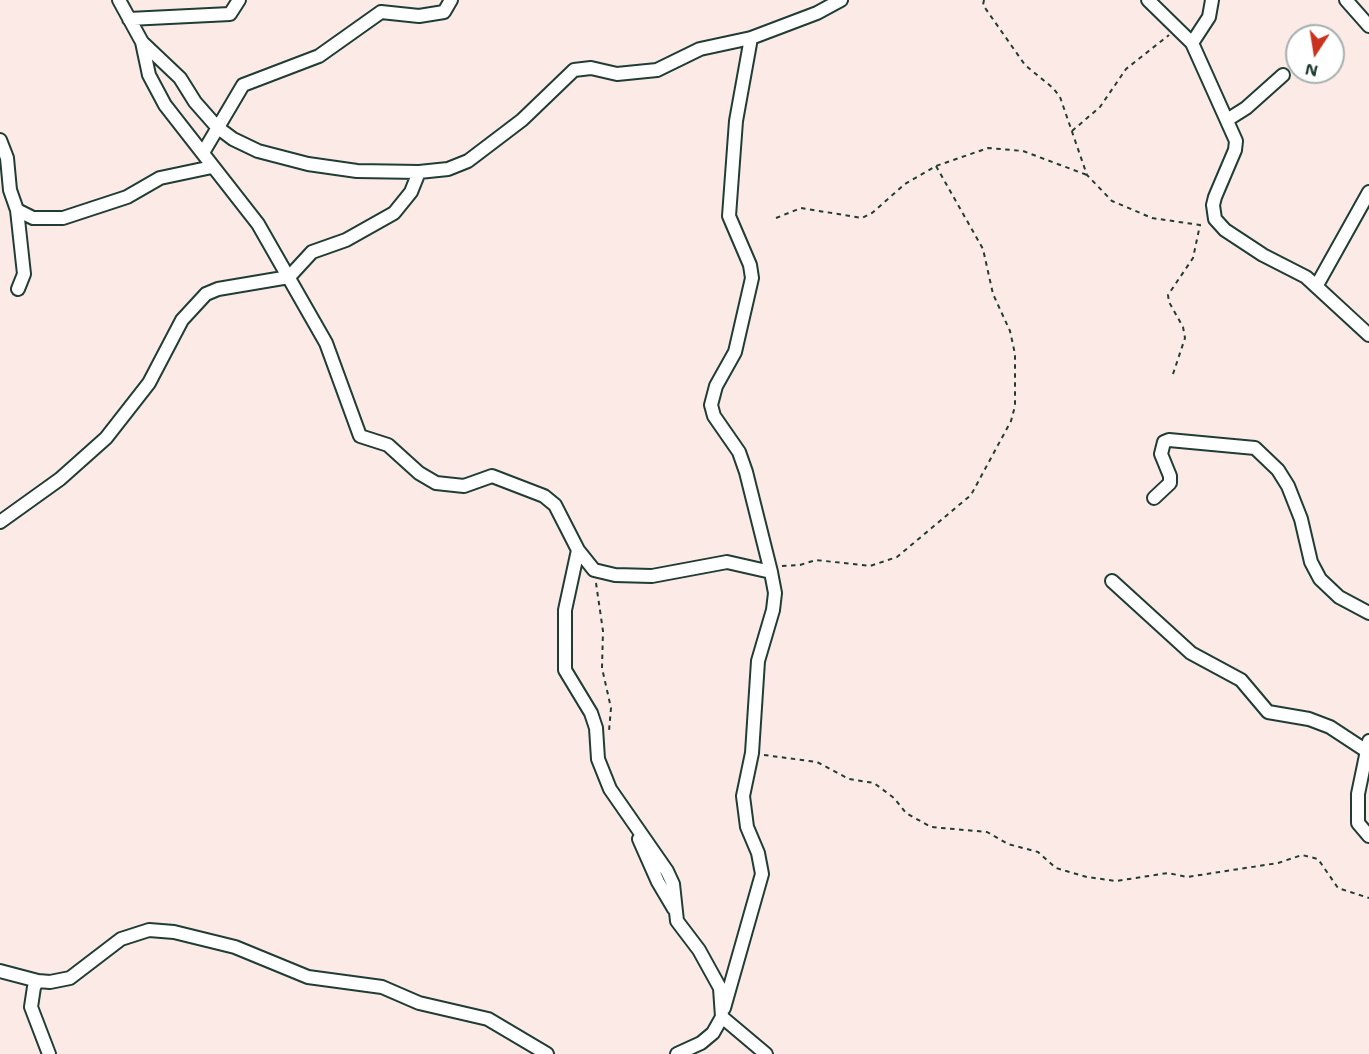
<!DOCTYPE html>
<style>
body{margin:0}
#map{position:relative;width:1369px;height:1054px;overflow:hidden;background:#fceae7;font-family:"Shantell Sans",sans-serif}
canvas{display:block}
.north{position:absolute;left:1285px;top:24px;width:60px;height:60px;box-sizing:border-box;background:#fff;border:2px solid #a5b1ae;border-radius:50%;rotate:192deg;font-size:16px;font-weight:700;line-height:24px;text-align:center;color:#1f3d34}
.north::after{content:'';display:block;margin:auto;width:21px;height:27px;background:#c8321e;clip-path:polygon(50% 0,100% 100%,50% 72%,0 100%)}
</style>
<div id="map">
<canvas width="1369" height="1054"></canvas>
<div class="north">N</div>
</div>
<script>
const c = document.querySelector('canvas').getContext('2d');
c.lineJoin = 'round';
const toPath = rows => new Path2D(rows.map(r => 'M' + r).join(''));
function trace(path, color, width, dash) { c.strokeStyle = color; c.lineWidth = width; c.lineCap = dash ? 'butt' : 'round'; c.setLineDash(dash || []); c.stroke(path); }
const path = toPath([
 [984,0,983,5,1025,65,1053,88,1060,97,1087,175,1112,201,1152,218,1200,225,1204,224],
 [1072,131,1100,107,1126,69,1169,35],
 [776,218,801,208,862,218,872,213,905,184,936,166,988,148,1023,151,1087,175],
 [1173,374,1185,338,1183,327,1169,302,1168,295,1193,258,1200,225],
 [782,566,800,565,816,560,870,566,897,557,971,495,1011,421,1015,406,1015,354,1010,331,993,294,983,249,936,166],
 [596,583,603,631,602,668,611,708,609,731],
 [764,755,817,762,849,779,874,783,894,798,906,813,931,827,987,832,1008,844,1038,852,1056,868,1087,877,1116,881,1168,873,1187,877,1278,863,1302,855,1318,859,1338,888,1369,898]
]);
const minor = toPath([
 [119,0,142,42,149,75,165,105,258,224,326,343,360,436,388,445,419,473,436,483,464,486,492,476,544,496,555,505,578,550,594,570,615,575,652,576,727,562,771,572,775,593,773,610,758,661,752,753,743,796,747,827,758,853,762,874,724,1008],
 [1148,0,1192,43,1236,141,1235,150,1215,197,1213,205,1215,219,1225,230,1263,255,1306,277,1369,335],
 [1346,0,1369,26],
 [129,19,230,14,239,0],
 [751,38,736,121,729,216,750,265,752,278,735,352,716,386,711,405,714,416,739,452,746,472,771,572],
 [142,42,180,78,195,102,217,127,233,139,258,151,308,164,357,171,419,172,448,169,468,161,522,120,574,70,591,68,617,74,657,70,700,49,751,38,817,13,841,0],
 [1192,43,1209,17,1212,0],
 [1227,120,1246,108,1283,75],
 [0,140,7,158,10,190,17,210,33,218,63,218,127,197,160,178,212,167],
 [204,151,243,85,319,56,381,12,419,16,444,12,451,0],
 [17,210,24,274,18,289],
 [1317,285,1369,192],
 [1154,498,1170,483,1170,476,1161,454,1164,442,1169,440,1255,448,1278,470,1288,486,1301,519,1311,562,1320,579,1339,597,1369,613],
 [0,522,60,479,106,438,149,383,182,320,206,294,218,289,289,277,312,252,346,240,394,213,411,192,419,172],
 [578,550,565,610,565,670,591,713,596,728,598,759,610,789,667,871,673,884,677,921,699,950,720,988,722,1017,713,1033,701,1043,677,1054],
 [1112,581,1191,653,1241,680,1268,712,1309,719,1330,727,1365,750],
 [1369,741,1358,794,1358,823,1369,836],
 [639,839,658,882,674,909],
 [0,971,38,981,50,982,70,978,121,939,149,930,174,932,235,947,308,977,382,987,419,1003,488,1019,547,1054],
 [38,981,34,987,31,1007,49,1054],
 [722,1017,766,1054]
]);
trace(minor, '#1f3d34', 16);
trace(path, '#1f3d34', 2, [4.5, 4.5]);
trace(minor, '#fff', 12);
</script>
